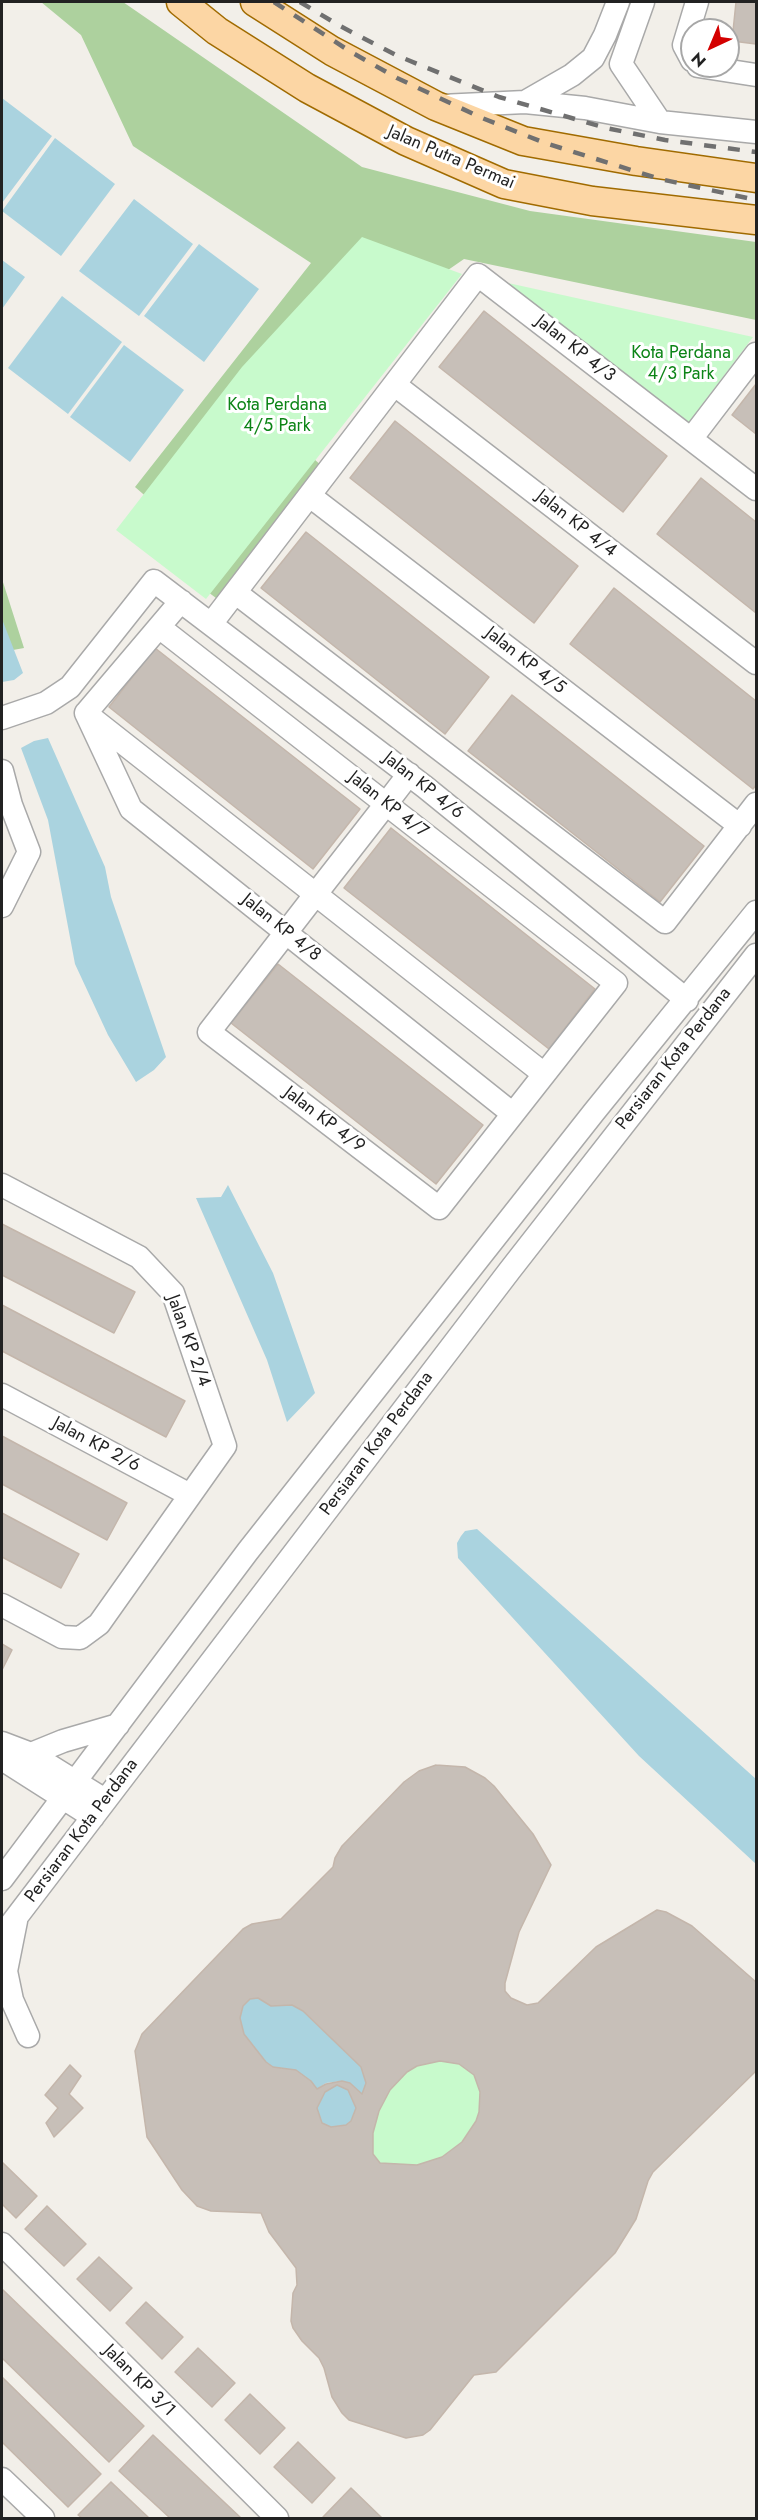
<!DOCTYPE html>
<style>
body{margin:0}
#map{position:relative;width:758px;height:2520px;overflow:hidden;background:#f2efe9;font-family:Jost,sans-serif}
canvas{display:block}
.frame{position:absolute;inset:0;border:3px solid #222;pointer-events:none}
.north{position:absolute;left:680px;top:18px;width:60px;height:60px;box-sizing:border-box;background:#fff;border:2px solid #a7a7a7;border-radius:50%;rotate:224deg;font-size:16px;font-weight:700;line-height:24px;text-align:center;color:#222}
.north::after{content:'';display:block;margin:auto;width:21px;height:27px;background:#d40000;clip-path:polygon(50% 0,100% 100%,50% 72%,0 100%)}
</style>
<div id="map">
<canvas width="758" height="2520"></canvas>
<div class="frame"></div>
<div class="north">N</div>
</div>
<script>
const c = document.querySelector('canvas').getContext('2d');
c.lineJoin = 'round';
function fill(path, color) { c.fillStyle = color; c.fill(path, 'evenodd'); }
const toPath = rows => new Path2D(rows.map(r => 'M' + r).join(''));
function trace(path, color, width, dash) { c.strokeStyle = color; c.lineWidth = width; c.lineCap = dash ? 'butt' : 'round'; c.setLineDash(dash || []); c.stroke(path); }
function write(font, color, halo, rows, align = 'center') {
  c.font = font + ' Jost,sans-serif'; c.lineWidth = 6; c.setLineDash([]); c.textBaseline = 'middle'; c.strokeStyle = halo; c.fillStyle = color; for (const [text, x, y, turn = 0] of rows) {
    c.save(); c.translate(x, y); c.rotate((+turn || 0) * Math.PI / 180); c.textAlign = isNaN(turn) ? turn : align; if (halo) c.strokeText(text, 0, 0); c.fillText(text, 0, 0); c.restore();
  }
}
const forest = toPath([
 [41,2,123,2,362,167,530,211,756,242,756,320,464,259,393,308,299,446,322,466,265,543,216,598,176,568,173,520,135,487,311,263,133,146,81,35],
 [2,579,24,648,2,652]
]);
const park = toPath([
 [362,237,462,274,206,599,116,530,242,367],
 [499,281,753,337,689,422],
 [440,2061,459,2064,474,2075,480,2092,479,2112,476,2121,462,2142,442,2157,417,2165,380,2163,373,2154,373,2133,379,2111,390,2090,407,2072,417,2066]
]);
const water = toPath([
 [2,98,52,136,2,203],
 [55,138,115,184,61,256,2,211],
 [134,199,193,244,139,316,79,271],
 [199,244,259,289,204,362,144,316],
 [2,260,25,277,2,309],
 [62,296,122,342,68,414,8,368],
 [124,345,184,390,130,462,70,417],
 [2,619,23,673,14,680,2,682],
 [48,738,105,867,111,897,166,1057,154,1070,136,1082,108,1035,75,964,48,820,21,748,34,741],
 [228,1185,273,1273,315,1393,287,1422,267,1360,196,1198,221,1197],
 [477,1529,756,1779,756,1864,639,1756,458,1558,457,1543,461,1536,465,1531],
 [258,1998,271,2006,292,2005,303,2011,361,2067,366,2083,362,2094,350,2083,342,2081,326,2083,317,2089,311,2081,296,2070,273,2067,266,2062,244,2034,240,2018,243,2006,250,1999],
 [337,2085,348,2090,356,2108,351,2121,346,2125,331,2127,322,2123,317,2108,325,2092]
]);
const building = toPath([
 [736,2,756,2,756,44,732,41,736,2],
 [484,311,667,456,623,512,439,367,484,311],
 [756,384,756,434,732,415,756,384],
 [395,421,578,566,534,623,350,478,395,421],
 [701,478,756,522,756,613,657,534,701,478],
 [306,532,489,677,445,734,261,588,306,532],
 [614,588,756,701,756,785,753,789,570,644,614,588],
 [155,648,360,809,313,869,109,707,155,648],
 [512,695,704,846,660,902,468,751,512,695],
 [391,828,595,989,549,1049,344,888,391,828],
 [278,964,483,1125,436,1184,231,1023,278,964],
 [2,1224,135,1292,114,1333,2,1275,2,1224],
 [2,1305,185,1401,166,1437,2,1351,2,1305],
 [2,1436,127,1503,107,1540,2,1484,2,1436],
 [2,1513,79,1554,61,1588,2,1557,2,1513],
 [2,1644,12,1650,2,1670,2,1644],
 [436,1765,465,1767,485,1778,494,1786,533,1834,551,1865,519,1932,505,1983,505,1991,511,1998,527,2005,538,2003,596,1947,657,1910,666,1912,692,1926,756,1982,756,2071,653,2172,648,2181,636,2219,615,2253,496,2372,474,2375,430,2430,423,2435,406,2438,349,2420,342,2413,332,2397,324,2368,319,2358,302,2341,293,2328,291,2321,293,2293,297,2285,296,2268,269,2232,261,2213,211,2211,197,2206,182,2190,147,2137,135,2051,142,2034,243,1929,252,1924,281,1919,333,1867,335,1858,342,1846,404,1782,419,1771,436,1765],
 [258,1998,271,2006,292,2005,303,2011,361,2067,366,2083,362,2094,350,2083,342,2081,326,2084,317,2089,311,2081,296,2070,273,2067,266,2062,244,2034,240,2018,243,2006,250,1999,258,1998],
 [440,2061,459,2064,474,2075,480,2092,479,2112,476,2121,462,2142,442,2157,417,2165,380,2163,373,2154,373,2133,379,2111,390,2090,407,2072,417,2066,440,2061],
 [337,2085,348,2090,356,2108,351,2121,346,2125,331,2127,322,2123,317,2108,325,2092,337,2085],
 [70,2065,81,2076,69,2094,83,2108,54,2137,46,2123,58,2108,45,2095,70,2065],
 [2,2162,37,2196,16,2218,2,2204,2,2162],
 [47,2206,86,2244,64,2266,25,2229,47,2206],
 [99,2257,132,2288,110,2311,77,2279,99,2257],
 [2,2289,144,2426,109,2462,2,2358,2,2289],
 [146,2302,183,2337,162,2359,126,2323,146,2302],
 [198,2348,235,2383,212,2407,175,2372,198,2348],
 [2,2377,101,2474,68,2507,2,2442,2,2377],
 [250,2394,285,2428,260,2454,225,2420,250,2394],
 [153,2435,241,2518,170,2518,119,2471,153,2435],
 [298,2442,335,2478,312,2503,274,2467,298,2442],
 [111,2482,149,2518,82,2518,78,2515,111,2482],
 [351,2488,382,2518,325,2518,323,2517,351,2488]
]);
const minor = toPath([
 [643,2,621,64,660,122],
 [692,60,684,45,697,2],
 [698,66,756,75],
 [525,102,585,108,660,122,756,132],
 [441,106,525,102,572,75,593,58,605,35,618,2],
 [395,385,756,663],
 [691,439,756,354],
 [310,496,740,826],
 [236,593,665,922,756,804],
 [211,624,478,275,756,489],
 [159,627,386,804,616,983,439,1208,209,1032,315,895,386,804,409,774],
 [86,713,131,809,513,1114],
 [86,713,181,601],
 [89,716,544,1074],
 [2,718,46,703,70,687,154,581,425,787,687,1000],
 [2,771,11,805,29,852,2,906],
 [2,1185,139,1257,173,1293,225,1446,99,1624,80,1638,62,1637,2,1605],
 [2,1395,190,1495],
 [2,1743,31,1754,105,1800],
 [31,1754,63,1741,118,1725],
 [2,1759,93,1817],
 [2,1879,248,1551,594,1112,756,912],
 [16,1921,6,1971,12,2000,28,2036],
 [2,1936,510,1270,756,955],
 [2,2244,277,2518],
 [2,2479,43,2518]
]);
const major = toPath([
 [181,2,217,31,307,88,406,141,504,184,592,201,756,220],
 [255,2,332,51,436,106,523,141,636,161,756,178]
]);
const rail = toPath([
 [274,2,351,52,397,78,482,118,545,143,660,179,756,200],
 [300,2,340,26,398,56,499,97,606,128,665,140,756,152]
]);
const streetNames = [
 ["Jalan Putra Permai",451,158,23],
 ["Jalan KP 4/3",575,349,38],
 ["Jalan KP 4/4",576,524,38],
 ["Jalan KP 4/5",525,661,38],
 ["Jalan KP 4/6",423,786,38],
 ["Jalan KP 4/7",388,805,38],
 ["Jalan KP 4/8",281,928,39],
 ["Persiaran Kota Perdana",674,1059,-52],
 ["Jalan KP 4/9",324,1120,37],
 ["Jalan KP 2/4",188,1341,70],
 ["Persiaran Kota Perdana",377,1444,-53],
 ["Jalan KP 2/6",96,1445,28],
 ["Persiaran Kota Perdana",82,1831,-53],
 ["Jalan KP 3/1",139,2381,45]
];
const parkNames = [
 ["Kota Perdana",681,354],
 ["4/3 Park",681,375],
 ["Kota Perdana",277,406],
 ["4/5 Park",277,427]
];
fill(forest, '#add19e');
fill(park, '#c8facc');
fill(water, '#aad3df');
fill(building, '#c7bfb8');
trace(building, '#c4b6ab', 1.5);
trace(minor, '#a9a9a9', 25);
trace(major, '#a06b00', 31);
trace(minor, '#fff', 22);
trace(major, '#fcd6a4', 28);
trace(rail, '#707070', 4.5, [12, 12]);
write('18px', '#222', '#fff', streetNames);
write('18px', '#0c8416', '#fff', parkNames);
</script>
